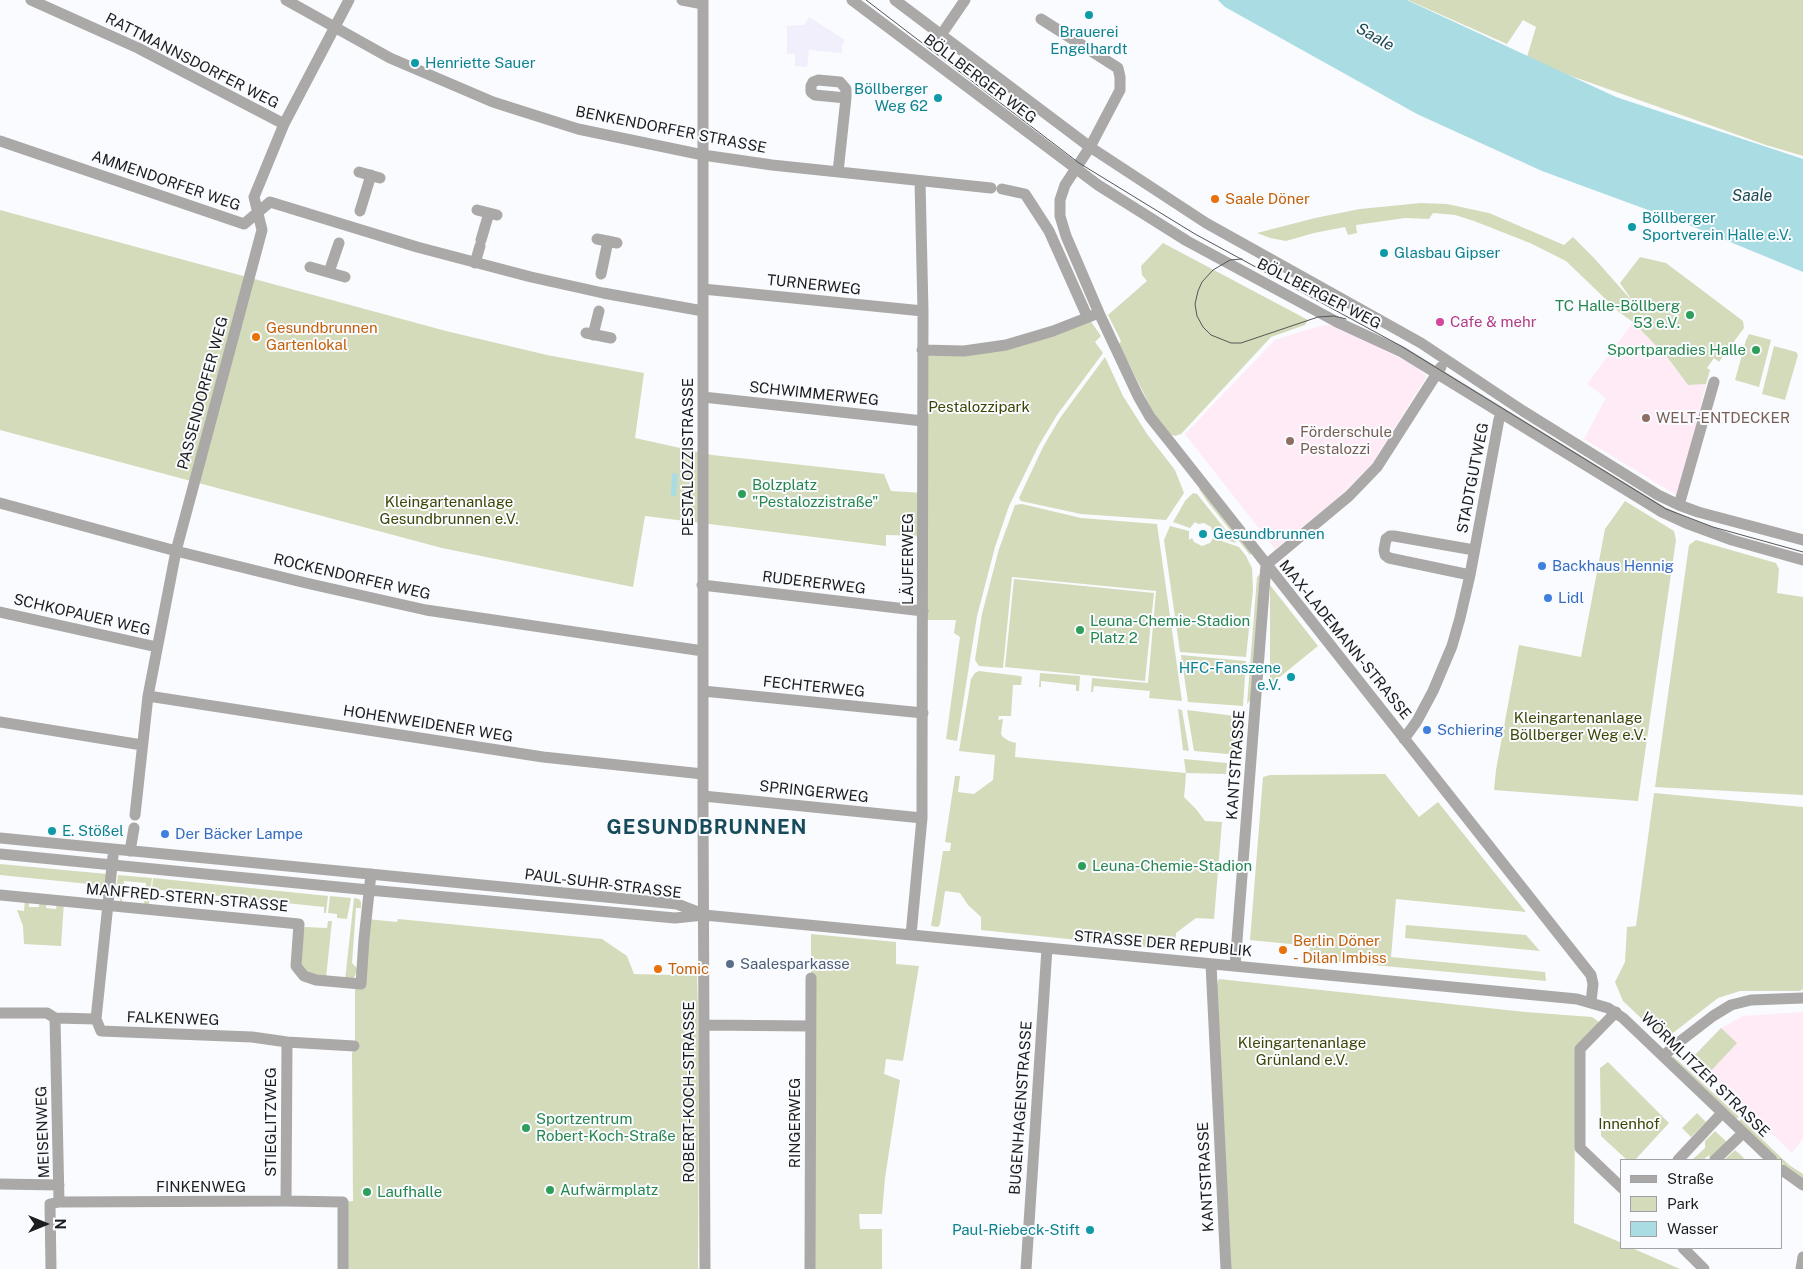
<!DOCTYPE html>
<meta charset="utf-8">
<style>
body{margin:0}
#map{position:relative;width:1803px;height:1269px;overflow:hidden;background:#f9fbfe;font-family:"Public Sans",sans-serif}
canvas{display:block}
.legend{position:absolute;left:1620px;top:1159px;width:162px;height:90px;box-sizing:border-box;background:#f9fbfe;border:1px solid #a1a2a4;margin:0;padding:6px 9px;list-style:none;font-size:15px;color:#1c1d1e}
.legend li{display:flex;align-items:center;gap:10px;height:25px}
.legend b{width:25px;border:1px solid #a1a2a4}
.north{position:absolute;left:20px;top:1199px;width:50px;height:50px;-webkit-text-stroke:4px #f9fbfe;paint-order:stroke;rotate:90deg;font-size:14px;font-weight:700;line-height:20px;text-align:center;color:#1c1d1e}
.north::after{content:'';display:block;margin:auto;width:18px;height:22px;background:#1c1d1e;clip-path:polygon(50% 0,100% 100%,50% 72%,0 100%)}
</style>
<div id="map">
<canvas width="1803" height="1269"></canvas>
<ul class="legend">
<li><b style="height:6px;background:#aaa9a7"></b>Straße</li>
<li><b style="height:14px;background:#d4dbba"></b>Park</li>
<li><b style="height:14px;background:#a9dce3"></b>Wasser</li>
</ul>
<div class="north">N</div>
</div>
<script>
const c = document.querySelector('canvas').getContext('2d');
c.lineJoin = 'round';
function fill(path, color) { c.fillStyle = color; c.fill(path, 'evenodd'); }
const toPath = rows => new Path2D(rows.map(r => 'M' + r).join(''));
function trace(path, color, width, dash) { c.strokeStyle = color; c.lineWidth = width; c.lineCap = dash ? 'butt' : 'round'; c.setLineDash(dash || []); c.stroke(path); }
function write(font, color, halo, rows, align = 'center') {
  c.font = font + ' "Public Sans",sans-serif'; c.lineWidth = 4; c.setLineDash([]); c.textBaseline = 'middle'; c.strokeStyle = halo; c.fillStyle = color; for (const [text, x, y, turn = 0] of rows) {
    c.save(); c.translate(x, y); c.rotate((+turn || 0) * Math.PI / 180); c.textAlign = isNaN(turn) ? turn : align; if (halo) c.strokeText(text, 0, 0); c.fillText(text, 0, 0); c.restore();
  }
}
const industrial = toPath([
 [809,17,845,40,842,46,842,53,809,50,807,67,795,66,795,54,787,54,787,26,804,25]
]);
const education = toPath([
 [1633,322,1667,358,1688,385,1706,384,1678,496,1584,439,1606,398,1587,384],
 [1332,324,1413,365,1427,376,1372,464,1338,498,1275,549,1185,434,1275,340,1309,329],
 [1803,1012,1803,1138,1792,1153,1692,1058,1721,1028,1743,1016]
]);
const green = toPath([
 [1408,0,1803,0,1803,156,1766,145,1526,60,1536,27,1523,20,1507,44],
 [1421,203,1447,204,1489,213,1564,245,1573,237,1594,258,1633,302,1620,283,1640,257,1666,263,1743,321,1744,328,1719,362,1714,358,1707,368,1710,370,1706,384,1688,385,1667,357,1633,322,1619,312,1566,261,1530,243,1474,221,1455,215,1433,213,1429,219,1405,218,1356,225,1357,233,1348,235,1345,227,1314,233,1286,241,1270,238,1257,233,1315,218,1360,209],
 [0,210,446,331,547,355,644,373,635,438,712,455,884,474,891,491,923,493,922,350,987,348,1087,316,1101,336,1095,342,1103,353,1057,415,1039,445,1009,506,995,547,977,616,957,741,946,739,960,637,954,633,956,620,923,620,923,536,886,535,886,546,645,516,633,587,442,548,0,430],
 [1163,243,1308,320,1305,325,1271,337,1181,434,1175,436,1169,434,1155,416,1119,344,1121,341,1108,315,1147,281,1142,275,1141,266],
 [1749,334,1771,340,1759,387,1735,380,1746,340],
 [1774,346,1796,352,1798,355,1785,400,1762,394],
 [1105,357,1123,396,1147,434,1175,470,1184,493,1166,520,1081,514,1021,501,1019,498,1043,447,1060,418],
 [1201,488,1252,553,1250,555,1207,501,1199,489],
 [1193,493,1197,494,1236,543,1214,536,1211,527,1204,523,1198,524,1195,522,1190,528,1173,522,1185,501],
 [1625,501,1674,531,1676,540,1638,801,1494,790,1496,770,1519,645,1581,657,1605,529],
 [1022,504,1081,518,1157,524,1182,701,1149,698,1150,691,1094,686,1093,692,1091,692,1092,678,1148,683,1156,591,1012,577,1003,668,979,666,975,660,982,614,999,549,1015,505],
 [1170,526,1189,531,1189,540,1192,538,1194,542,1202,546,1210,543,1213,538,1239,547,1246,556,1252,568,1253,590,1246,657,1180,652,1164,540],
 [1696,540,1776,563,1779,569,1777,593,1803,597,1803,795,1655,787,1689,545],
 [1260,574,1251,699,1247,704,1257,577],
 [1014,579,1154,593,1145,681,1005,667],
 [1270,585,1318,646,1270,685],
 [1181,655,1246,661,1243,706,1188,702],
 [979,671,1020,676,1022,677,1021,685,1013,685,1011,716,999,716,998,720,1003,719,1001,734,1003,737,1009,741,1016,743,1015,757,1186,773,1184,759,1227,763,1226,774,1186,773,1185,787,1184,797,1196,809,1205,821,1222,822,1214,919,1196,918,1176,933,1175,950,981,930,981,917,968,905,960,893,945,891,940,924,938,927,931,926,943,851,950,851,951,843,945,842,955,776,960,776,958,792,974,794,993,780,995,755,959,751,971,679,975,673],
 [1040,673,1080,676,1079,691,1076,691,1076,685,1041,681,1041,687,1039,687],
 [1178,709,1182,710,1189,751,1183,750],
 [1187,710,1243,717,1239,755,1194,751],
 [1385,774,1419,817,1438,802,1526,912,1396,899,1391,957,1545,972,1546,981,1309,959,1310,946,1250,940,1263,777,1270,775],
 [1654,793,1803,807,1803,989,1800,991,1740,991,1718,998,1664,1040,1623,1001,1615,982,1625,962,1627,927,1636,926],
 [0,864,107,874,105,895,98,898,99,885,0,875],
 [118,875,152,878,149,904,144,904,146,883,124,881,122,902,120,901,121,891,116,890],
 [153,878,328,896,326,913,324,913,324,907,152,889],
 [330,896,351,898,347,919,337,918,337,914,328,913],
 [354,898,359,899,361,902,361,908,356,908,352,963,358,969,354,978,345,980],
 [25,899,29,899,29,907,39,907,40,900,47,900,46,908,56,909,57,902,64,902,61,946,24,944,23,926,17,910,24,911],
 [366,919,397,922,398,919,602,939,627,956,634,974,675,975,676,971,697,971,699,1053,698,1269,343,1269,343,1202,353,1201,352,1053,355,1047,355,987],
 [328,921,332,921,326,978,316,977,299,967,301,930,305,927,327,928],
 [1406,925,1526,935,1540,951,1405,938],
 [811,934,896,942,896,964,919,966,903,1061,886,1059,884,1074,900,1080,885,1178,882,1214,859,1214,860,1229,882,1229,882,1269,812,1269],
 [1219,979,1525,1012,1592,1017,1602,1024,1576,1047,1574,1223,1622,1243,1622,1248,1632,1248,1680,1269,1231,1269,1217,984],
 [1721,1028,1737,1043,1708,1074,1692,1058],
 [1673,1056,1739,1117,1736,1119,1672,1058],
 [1608,1062,1669,1123,1635,1160,1627,1160,1601,1136,1600,1068],
 [1697,1113,1706,1122,1691,1137,1682,1128],
 [1741,1119,1789,1165,1803,1174,1803,1179,1786,1167,1782,1163,1782,1160,1779,1160,1738,1122],
 [1715,1131,1728,1143,1710,1160,1709,1155,1703,1160,1692,1160,1705,1148,1705,1141],
 [1735,1150,1744,1158,1742,1160,1724,1160]
]);
const water = toPath([
 [1218,0,1407,0,1616,97,1803,159,1803,272,1689,225,1542,171,1417,114,1225,7],
 [672,473,678,474,676,496,671,496]
]);
const minor = toPath([
 [31,0,138,48,284,124],
 [286,0,390,58,493,102,578,129,703,155,772,165,991,188],
 [682,0,703,4],
 [703,0,703,807,705,1269],
 [852,0,1098,185,1187,241,1337,322,1402,352,1662,512,1686,523,1732,540,1803,560],
 [895,0,1090,147,1206,223,1421,343,1523,411,1658,495,1679,505,1698,512,1803,540],
 [1041,19,1118,68,1120,77,1120,90,1090,147,1065,185,1060,200,1060,216,1066,236,1099,313,1138,396,1150,417,1170,442,1591,975,1593,984,1591,1002],
 [941,35,965,0],
 [0,141,244,224,270,202,417,247,531,277,603,293,703,311],
 [359,172,380,178],
 [838,172,846,98,846,89,840,82,818,80,813,82,811,86,811,92,815,95,846,98],
 [1002,189,1025,194,1049,231,1087,316],
 [477,210,497,215],
 [360,211,371,175],
 [597,239,617,243],
 [481,240,489,213],
 [475,263,480,246],
 [310,267,345,277],
 [329,272,339,243],
 [601,274,608,241],
 [703,289,923,311],
 [586,333,611,338],
 [593,335,599,311],
 [922,350,964,351,1006,345,1053,331,1099,313],
 [703,397,923,421],
 [0,503,176,551,306,583,426,610,703,651],
 [1679,505,1714,382],
 [1470,575,1389,558,1385,555,1384,550,1386,539,1390,536,1394,536,1474,550],
 [702,585,923,611],
 [0,612,157,647],
 [703,691,923,713],
 [148,696,543,757,703,774],
 [0,722,142,745],
 [1404,739,1417,721,1433,691,1452,646,1460,618,1470,575,1499,419,1503,414],
 [703,796,922,818],
 [135,815,148,696,176,551,262,230,254,197,284,124,349,0],
 [0,838,677,904,703,914],
 [130,851,134,828],
 [0,854,369,890,675,918,704,915,1577,999,1608,1008,1623,1018,1772,1160],
 [113,856,96,1019,101,1031,252,1037,287,1042,354,1046],
 [0,895,299,924,296,966,304,976,316,980,361,984,364,939,371,874],
 [911,935,922,818,922,786,923,311,920,181],
 [1211,964,1226,1269],
 [1235,966,1266,565,1349,496,1377,467,1441,367],
 [1616,1012,1580,1049,1580,1148,1622,1188],
 [0,1013,47,1013,55,1018,96,1019],
 [55,1018,59,1202],
 [704,1025,810,1026],
 [1664,1056,1674,1046,1713,1016,1731,1005,1751,1000,1803,998],
 [1678,1160,1722,1113],
 [1715,1160,1743,1133],
 [1782,1170,1803,1185],
 [0,1184,59,1185],
 [286,1201,287,1042],
 [1683,1248,1704,1269],
 [51,1269,50,1204,59,1202,286,1201,343,1202,343,1269],
 [810,1269,811,978],
 [1026,1269,1047,948],
 [1801,1269,1803,1257]
]);
const tram = toPath([
 [866,0,1079,163,1195,234,1401,346,1666,509,1713,527,1803,552],
 [1242,259,1230,260,1213,270,1202,282,1198,291,1195,304,1197,316,1203,327,1211,335,1231,343,1241,343,1318,317,1334,316,1346,319]
]);
const markers = [
 [1089,15,5,"#0f9aa8"],
 [415,63,5,"#0f9aa8"],
 [938,98,5,"#0f9aa8"],
 [1215,199,5,"#e8710a"],
 [1632,227,5,"#0f9aa8"],
 [1384,253,5,"#0f9aa8"],
 [1690,315,5,"#2e9e5b"],
 [1440,322,5,"#d1479c"],
 [256,337,5,"#e8710a"],
 [1756,350,5,"#2e9e5b"],
 [1646,418,5,"#8d6e63"],
 [1290,441,5,"#8d6e63"],
 [742,494,5,"#2e9e5b"],
 [1203,534,5,"#0f9aa8"],
 [1542,566,5,"#3f7fe0"],
 [1548,598,5,"#3f7fe0"],
 [1080,630,5,"#2e9e5b"],
 [1291,677,5,"#0f9aa8"],
 [1427,730,5,"#3f7fe0"],
 [52,831,5,"#0f9aa8"],
 [165,834,5,"#3f7fe0"],
 [1082,866,5,"#2e9e5b"],
 [1283,950,5,"#e8710a"],
 [730,964,5,"#5c6f8a"],
 [658,969,5,"#e8710a"],
 [526,1128,5,"#2e9e5b"],
 [550,1190,5,"#2e9e5b"],
 [367,1192,5,"#2e9e5b"],
 [1090,1230,5,"#0f9aa8"]
];
const cultureNames = [
 ["Brauerei",1089,32,"center"],
 ["Engelhardt",1089,49,"center"],
 ["Henriette Sauer",425,63],
 ["Böllberger",928,89,"right"],
 ["Weg 62",928,106,"right"],
 ["Böllberger",1642,218],
 ["Sportverein Halle e.V.",1642,235],
 ["Glasbau Gipser",1394,253],
 ["Gesundbrunnen",1213,534],
 ["HFC-Fanszene",1281,668,"right"],
 ["e.V.",1281,685,"right"],
 ["E. Stößel",62,831],
 ["Paul-Riebeck-Stift",1080,1230,"right"]
];
const streetNames = [
 ["RATTMANNSDORFER WEG",192,61,27],
 ["BÖLLBERGER WEG",980,79,37],
 ["BENKENDORFER STRASSE",671,130,11],
 ["AMMENDORFER WEG",166,181,19],
 ["TURNERWEG",814,285,6],
 ["BÖLLBERGER WEG",1319,294,27],
 ["PASSENDORFER WEG",203,393,-75],
 ["SCHWIMMERWEG",814,394,6],
 ["PESTALOZZISTRASSE",688,457,-90],
 ["STADTGUTWEG",1473,478,-79],
 ["LÄUFERWEG",908,559,-90],
 ["ROCKENDORFER WEG",352,577,13],
 ["RUDERERWEG",814,583,7],
 ["SCHKOPAUER WEG",82,615,13],
 ["MAX-LADEMANN-STRASSE",1345,640,51],
 ["FECHTERWEG",814,687,6],
 ["HOHENWEIDENER WEG",428,724,9],
 ["KANTSTRASSE",1236,765,-86],
 ["SPRINGERWEG",814,792,6],
 ["PAUL-SUHR-STRASSE",603,884,7],
 ["MANFRED-STERN-STRASSE",187,898,5],
 ["STRASSE DER REPUBLIK",1163,944,5],
 ["FALKENWEG",173,1019,2],
 ["WÖRMLITZER STRASSE",1705,1075,44],
 ["ROBERT-KOCH-STRASSE",689,1092,-90],
 ["BUGENHAGENSTRASSE",1021,1108,-86],
 ["STIEGLITZWEG",271,1122,-90],
 ["RINGERWEG",795,1123,-90],
 ["MEISENWEG",43,1132,-92],
 ["KANTSTRASSE",1206,1177,-93],
 ["FINKENWEG",201,1187]
];
const foodNames = [
 ["Saale Döner",1225,199],
 ["Gesundbrunnen",266,328],
 ["Gartenlokal",266,345],
 ["Berlin Döner",1293,941],
 ["- Dilan Imbiss",1293,958],
 ["Tomic",668,969]
];
const leisureNames = [
 ["TC Halle-Böllberg",1680,306,"right"],
 ["53 e.V.",1680,323,"right"],
 ["Sportparadies Halle",1746,350,"right"],
 ["Bolzplatz",752,485],
 ["\"Pestalozzistraße\"",752,502],
 ["Leuna-Chemie-Stadion",1090,621],
 ["Platz 2",1090,638],
 ["Leuna-Chemie-Stadion",1092,866],
 ["Sportzentrum",536,1119],
 ["Robert-Koch-Straße",536,1136],
 ["Aufwärmplatz",560,1190],
 ["Laufhalle",377,1192]
];
const hotelNames = [
 ["Cafe & mehr",1450,322]
];
const parkNames = [
 ["Pestalozzipark",979,407],
 ["Kleingartenanlage",449,502],
 ["Gesundbrunnen e.V.",449,519],
 ["Kleingartenanlage",1578,718],
 ["Böllberger Weg e.V.",1578,735],
 ["Kleingartenanlage",1302,1043],
 ["Grünland e.V.",1302,1060],
 ["Innenhof",1629,1124]
];
const educationNames = [
 ["WELT-ENTDECKER",1656,418],
 ["Förderschule",1300,432],
 ["Pestalozzi",1300,449]
];
const shopNames = [
 ["Backhaus Hennig",1552,566],
 ["Lidl",1558,598],
 ["Schiering",1437,730],
 ["Der Bäcker Lampe",175,834]
];
const serviceNames = [
 ["Saalesparkasse",740,964]
];
const waterNames = [
 ["Saale",1375,37,29],
 ["Saale",1752,196]
];
const districtNames = [
 ["GESUNDBRUNNEN",707,828]
];
fill(industrial, '#f2effd');
fill(education, '#feebf6');
fill(green, '#d4dbba');
fill(water, '#a9dce3');
trace(minor, '#aaa9a7', 11);
trace(tram, '#555658', 1);
for (const [x, y, r, color] of markers) { const dot = new Path2D(); dot.arc(x, y, r, 0, 2 * Math.PI); c.fillStyle = color; c.fill(dot); trace(dot, '#f9fbfe', 2); }
write('15px', '#0d838f', '#f9fbfe', cultureNames, 'left');
write('15px', '#1c1d1e', '#f9fbfe', streetNames);
write('15px', '#c56008', '#f9fbfe', foodNames, 'left');
write('15px', '#27864d', '#f9fbfe', leisureNames, 'left');
write('15px', '#b23c85', '#f9fbfe', hotelNames, 'left');
write('15px', '#3d4503', '#f9fbfe', parkNames);
write('15px', '#785e54', '#f9fbfe', educationNames, 'left');
write('15px', '#366cbe', '#f9fbfe', shopNames, 'left');
write('15px', '#4e5e75', '#f9fbfe', serviceNames, 'left');
write('italic 16px', '#1c4a4f', '#f9fbfe', waterNames);
c.letterSpacing = '1px';
write('bold 20px', '#174b5b', '#f9fbfe', districtNames);
c.letterSpacing = '0px';
</script>
